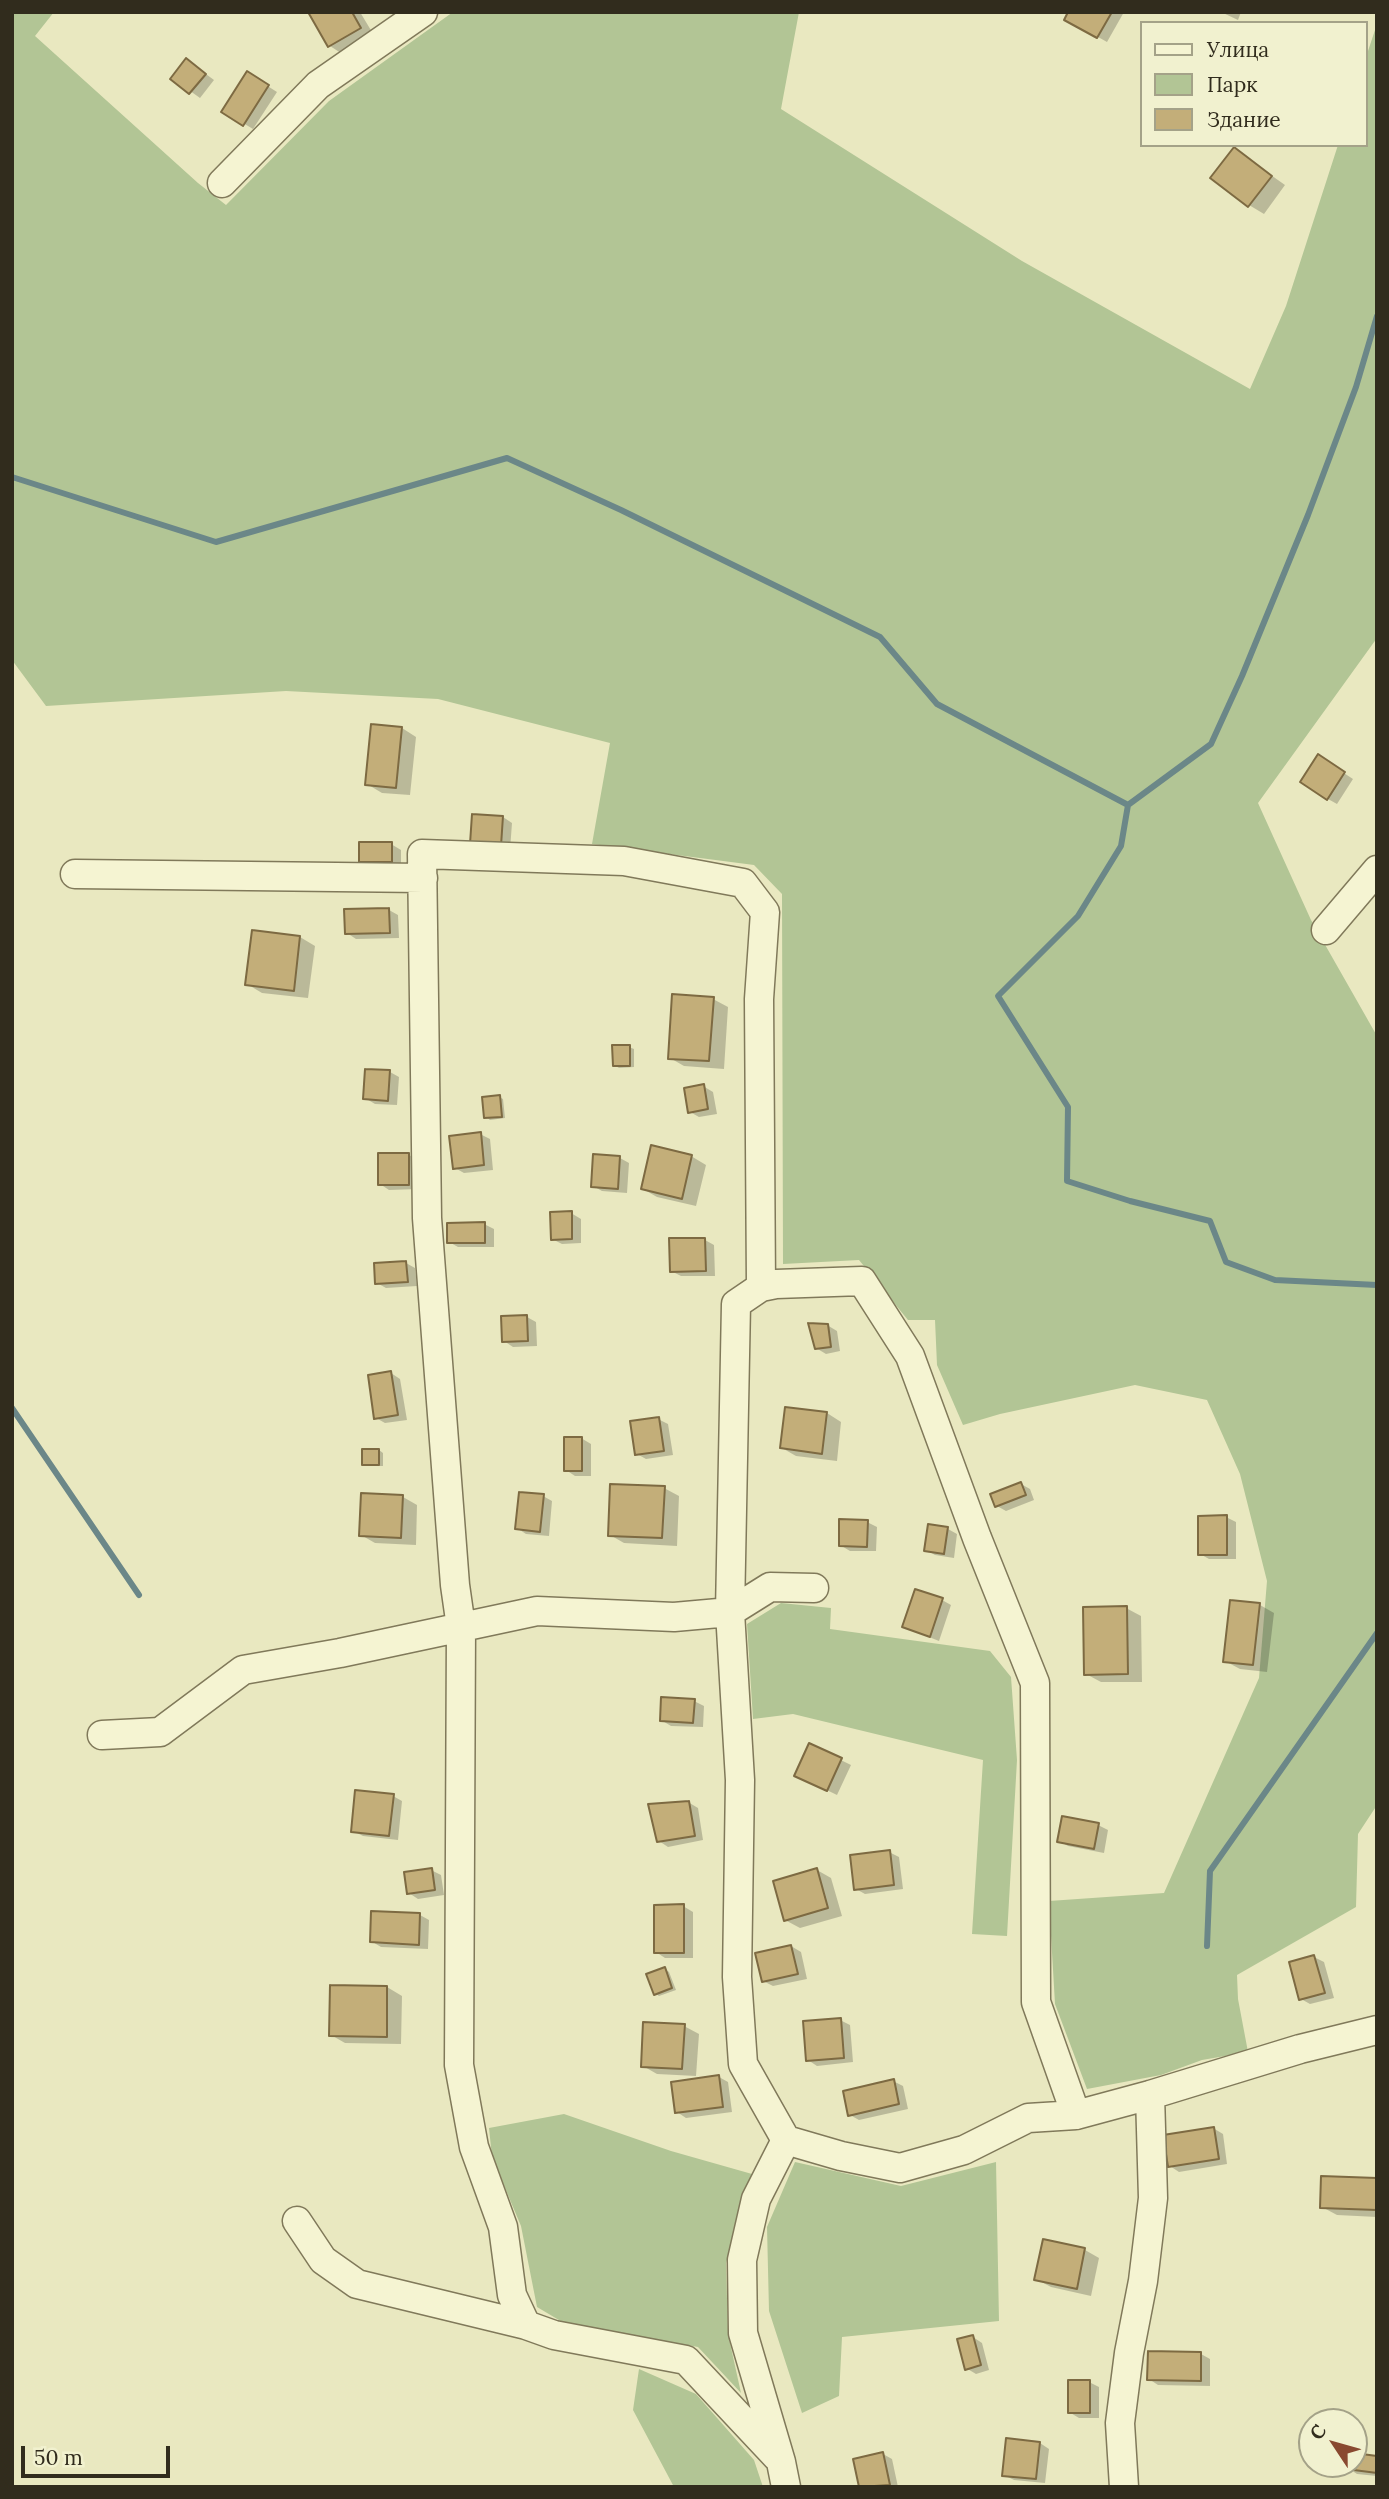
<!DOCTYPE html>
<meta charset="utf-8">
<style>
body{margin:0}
#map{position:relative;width:1389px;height:2499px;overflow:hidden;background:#e9e8c0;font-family:Lora,serif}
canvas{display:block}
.frame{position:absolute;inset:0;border:14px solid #312c1d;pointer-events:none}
.legend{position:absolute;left:1140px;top:21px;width:228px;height:126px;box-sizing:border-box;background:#f1f1cf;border:2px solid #a4a288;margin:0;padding:9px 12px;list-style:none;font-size:21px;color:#312c1d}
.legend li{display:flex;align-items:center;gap:14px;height:35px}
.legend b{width:35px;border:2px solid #a4a288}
.north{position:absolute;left:1298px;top:2408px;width:70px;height:70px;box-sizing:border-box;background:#f1f1cf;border:2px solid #a4a288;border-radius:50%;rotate:306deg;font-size:19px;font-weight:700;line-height:28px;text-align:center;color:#312c1d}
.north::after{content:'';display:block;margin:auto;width:24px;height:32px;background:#894930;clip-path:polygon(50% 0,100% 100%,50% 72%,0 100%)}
.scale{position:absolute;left:21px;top:2446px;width:149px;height:32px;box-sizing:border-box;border:4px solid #312c1d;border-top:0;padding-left:9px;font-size:21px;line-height:24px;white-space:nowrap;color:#312c1d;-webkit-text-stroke:5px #f1f1cf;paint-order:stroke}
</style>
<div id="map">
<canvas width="1389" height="2499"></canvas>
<div class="frame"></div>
<ul class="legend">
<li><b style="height:9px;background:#f5f4d2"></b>Улица</li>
<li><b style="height:19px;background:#b2c595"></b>Парк</li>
<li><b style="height:19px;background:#c3ae79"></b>Здание</li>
</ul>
<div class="north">С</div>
<div class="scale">50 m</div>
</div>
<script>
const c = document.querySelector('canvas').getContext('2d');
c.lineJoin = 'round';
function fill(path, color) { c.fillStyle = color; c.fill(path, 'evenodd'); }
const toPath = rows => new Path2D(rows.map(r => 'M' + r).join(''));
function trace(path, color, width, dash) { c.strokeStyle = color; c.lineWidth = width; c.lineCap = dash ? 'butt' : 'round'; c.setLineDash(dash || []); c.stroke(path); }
const green = toPath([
 [12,12,54,12,35,36,198,183,226,205,329,101,453,12,799,12,781,109,1022,261,1250,389,1286,306,1338,145,1366,145,1366,57,1377,24,1377,638,1258,803,1311,920,1377,1036,1377,1805,1358,1834,1356,1907,1237,1975,1238,1999,1248,2052,1202,2060,1161,2075,1087,2089,1055,2004,1049,1901,1164,1893,1259,1678,1267,1581,1240,1474,1207,1400,1135,1385,1000,1414,963,1425,937,1365,935,1320,908,1320,859,1260,783,1264,782,894,754,865,592,844,610,743,438,699,286,691,46,706,12,660],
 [781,1603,831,1608,830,1629,990,1651,1011,1677,1017,1760,1007,1936,972,1934,983,1760,793,1714,753,1719,747,1624],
 [564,2114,671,2151,752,2174,726,2263,728,2334,741,2393,698,2347,564,2323,537,2307,521,2226,492,2157,489,2128],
 [795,2162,901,2186,996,2162,999,2321,842,2337,839,2396,802,2413,769,2311,767,2227],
 [639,2369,696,2394,754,2460,763,2487,674,2487,633,2410]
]);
const shadow = toPath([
 [310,12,360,12,375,37,344,55,330,46],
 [1070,12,1124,12,1107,42,1066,19],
 [1221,12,1241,12,1238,20],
 [195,66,214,80,200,98,172,78],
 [247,73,277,92,253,129,223,111],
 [1234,149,1285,185,1264,214,1249,205],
 [402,728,416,737,410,795,382,793,367,784],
 [1327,762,1353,779,1337,804,1328,799],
 [503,817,512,823,510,850,481,848],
 [391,844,401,850,401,867,370,867,361,861],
 [389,910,398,915,399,938,356,939,347,933],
 [253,932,300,937,315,946,308,998,262,993,247,984],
 [713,999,728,1007,724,1069,684,1066,670,1058],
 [629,1047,634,1049,634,1067,619,1068,614,1065],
 [390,1072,399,1077,397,1105,375,1104,365,1098],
 [703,1086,713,1092,717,1114,699,1117,690,1112],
 [499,1097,503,1099,505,1118,490,1120,486,1117],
 [480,1134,490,1139,493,1170,464,1173,455,1168],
 [409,1155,418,1160,418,1189,389,1190,380,1184],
 [691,1156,706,1165,696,1206,657,1197,643,1189],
 [620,1158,629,1163,627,1193,602,1191,593,1186],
 [571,1213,581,1219,581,1243,562,1244,552,1239],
 [484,1224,494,1229,494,1247,458,1247,449,1242],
 [705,1240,714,1245,715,1276,681,1276,671,1271],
 [406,1263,415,1268,417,1286,386,1288,377,1283],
 [527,1317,536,1322,537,1346,513,1347,504,1341],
 [827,1325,837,1331,840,1351,826,1354,816,1348],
 [391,1373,400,1379,407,1420,385,1423,376,1418],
 [787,1408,827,1413,841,1422,837,1461,796,1456,782,1448],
 [658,1419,668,1424,673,1455,646,1459,637,1454],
 [581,1438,591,1444,591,1476,575,1476,566,1470],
 [379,1450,383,1453,383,1466,368,1466,364,1464],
 [1021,1484,1030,1489,1034,1500,1006,1511,997,1506],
 [664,1488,679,1496,677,1546,624,1543,610,1535],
 [543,1496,552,1501,549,1536,526,1534,517,1528],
 [403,1497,417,1505,416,1545,375,1543,361,1535],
 [1226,1517,1236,1522,1236,1559,1209,1559,1200,1554],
 [867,1522,877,1527,876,1551,850,1551,840,1545],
 [929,1526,948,1529,957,1534,954,1558,935,1555,926,1550],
 [942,1600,951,1605,939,1641,904,1627],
 [1260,1605,1274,1613,1267,1672,1240,1669,1225,1661],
 [1126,1608,1141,1616,1142,1682,1101,1682,1086,1674],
 [694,1701,704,1706,703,1727,671,1726,661,1720],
 [810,1745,851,1765,837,1795,806,1780],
 [393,1796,402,1801,398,1840,363,1836,353,1831],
 [688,1802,698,1808,703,1840,668,1847,659,1841],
 [1098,1825,1108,1830,1104,1853,1068,1846,1059,1841],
 [889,1852,899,1857,903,1889,865,1894,856,1889],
 [431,1870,441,1875,444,1895,418,1899,409,1893],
 [817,1870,831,1878,842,1916,800,1928,785,1920],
 [683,1906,693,1912,693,1958,665,1958,656,1952],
 [420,1915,429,1920,428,1949,381,1947,371,1941],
 [791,1946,801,1952,807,1979,773,1986,763,1981],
 [1314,1957,1324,1962,1334,1998,1310,2004,1301,1999],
 [665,1969,669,1972,676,1990,659,1996,655,1993],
 [387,1987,402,1996,401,2044,345,2043,331,2035],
 [840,2020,850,2025,853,2062,817,2066,808,2060],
 [684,2026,699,2034,696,2076,657,2074,643,2066],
 [719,2077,728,2082,732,2112,686,2118,677,2112],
 [893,2081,903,2086,908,2109,859,2120,850,2115],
 [1213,2128,1223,2134,1227,2164,1179,2172,1170,2166],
 [1377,2180,1377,2217,1337,2215,1322,2207],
 [1045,2241,1085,2250,1099,2258,1091,2296,1051,2287,1036,2279],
 [973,2337,982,2343,989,2370,976,2374,966,2368],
 [1201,2354,1210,2359,1210,2386,1158,2385,1149,2379],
 [1089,2382,1099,2387,1099,2418,1079,2418,1069,2412],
 [1040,2443,1049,2449,1045,2483,1014,2480,1004,2475],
 [883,2454,892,2459,898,2487,861,2487],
 [1354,2455,1377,2458,1377,2476,1357,2474,1348,2468,1348,2464,1354,2464]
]);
const stream = toPath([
 [12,477,216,542,507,458,621,510,880,637,937,704,1128,805,1121,846,1078,916,998,996,1068,1107,1067,1181,1130,1201,1210,1221,1226,1262,1275,1280,1377,1285],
 [1128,805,1211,744,1242,676,1308,515,1356,387,1377,316],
 [12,1408,139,1595],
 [1207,1946,1210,1871,1377,1633]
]);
const building = toPath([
 [308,12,352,12,361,28,328,47,308,12],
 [1068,12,1112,12,1097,38,1064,20,1068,12],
 [186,58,206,74,189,94,170,79,186,58],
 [247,71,269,85,243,126,221,112,247,71],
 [1234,147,1272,176,1248,207,1210,178,1234,147],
 [371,724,402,727,396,788,365,785,371,724],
 [1318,754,1345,772,1327,800,1300,782,1318,754],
 [472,814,503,816,501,846,470,844,472,814],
 [359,842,392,842,392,862,359,862,359,842],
 [389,908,390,933,345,934,344,909,389,908],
 [252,930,300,936,294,991,245,985,252,930],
 [672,994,714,997,709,1061,668,1059,672,994],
 [612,1045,630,1045,630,1066,613,1066,612,1045],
 [365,1069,390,1070,388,1101,363,1099,365,1069],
 [704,1084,708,1109,688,1113,684,1088,704,1084],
 [500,1095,502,1117,484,1118,482,1097,500,1095],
 [481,1132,484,1165,453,1169,449,1136,481,1132],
 [651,1145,692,1155,682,1199,641,1189,651,1145],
 [378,1153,409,1153,409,1185,378,1185,378,1153],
 [593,1154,620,1156,618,1189,591,1187,593,1154],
 [572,1211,572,1239,551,1240,550,1212,572,1211],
 [485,1222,485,1243,447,1243,447,1223,485,1222],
 [669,1238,705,1238,706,1271,670,1272,669,1238],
 [406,1261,408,1282,375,1284,374,1263,406,1261],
 [527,1315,528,1341,502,1342,501,1316,527,1315],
 [808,1323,828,1324,831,1347,815,1349,808,1323],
 [391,1371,398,1415,374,1419,368,1375,391,1371],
 [785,1407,827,1412,822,1454,780,1448,785,1407],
 [659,1417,664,1451,635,1455,630,1421,659,1417],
 [564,1437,582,1437,582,1471,564,1471,564,1437],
 [362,1449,379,1449,379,1465,362,1465,362,1449],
 [1021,1482,1026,1495,995,1507,990,1494,1021,1482],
 [610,1484,665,1486,662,1538,608,1536,610,1484],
 [519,1492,544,1494,540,1532,515,1529,519,1492],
 [361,1493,403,1495,401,1538,359,1536,361,1493],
 [1227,1515,1227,1555,1198,1555,1198,1516,1227,1515],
 [839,1519,868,1520,867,1547,839,1546,839,1519],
 [928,1524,948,1527,944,1554,924,1551,928,1524],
 [915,1589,943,1598,930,1637,902,1627,915,1589],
 [1230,1600,1260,1603,1253,1665,1223,1662,1230,1600],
 [1127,1606,1128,1674,1084,1675,1083,1607,1127,1606],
 [661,1697,695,1699,693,1723,660,1721,661,1697],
 [809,1743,842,1758,827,1791,794,1776,809,1743],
 [355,1790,394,1794,389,1836,351,1832,355,1790],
 [689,1801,695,1836,657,1842,648,1804,689,1801],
 [1062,1816,1099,1823,1094,1849,1057,1842,1062,1816],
 [890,1850,894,1885,854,1890,850,1855,890,1850],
 [432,1868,435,1890,407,1894,404,1872,432,1868],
 [817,1868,828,1908,784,1921,773,1881,817,1868],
 [684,1904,684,1953,654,1953,654,1905,684,1904],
 [371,1911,420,1913,419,1945,370,1942,371,1911],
 [791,1945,798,1974,762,1982,755,1953,791,1945],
 [1314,1955,1325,1993,1299,2000,1289,1962,1314,1955],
 [665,1967,672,1988,654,1995,646,1974,665,1967],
 [330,1985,387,1986,387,2037,329,2036,330,1985],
 [841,2018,844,2058,806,2061,803,2021,841,2018],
 [643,2022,685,2024,682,2069,641,2067,643,2022],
 [719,2075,723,2107,675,2113,671,2082,719,2075],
 [894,2079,899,2104,848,2116,843,2091,894,2079],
 [1214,2127,1219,2159,1168,2167,1163,2135,1214,2127],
 [1321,2176,1377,2178,1377,2210,1320,2208,1321,2176],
 [1043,2239,1085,2248,1077,2289,1034,2280,1043,2239],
 [973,2335,981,2365,965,2370,957,2339,973,2335],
 [1148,2351,1201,2352,1201,2381,1147,2380,1148,2351],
 [1068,2380,1090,2380,1090,2413,1068,2413,1068,2380],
 [1006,2438,1040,2442,1036,2479,1002,2476,1006,2438],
 [883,2452,890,2485,859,2487,853,2459,883,2452],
 [1354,2453,1377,2456,1377,2473,1346,2469,1346,2464,1354,2464,1354,2453]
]);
const minor = toPath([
 [222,183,318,85,423,12],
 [75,874,423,878],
 [1326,930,1377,870],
 [761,1287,776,1284,862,1281,910,1356,977,1538,1035,1683,1036,2002,1076,2115],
 [102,1735,160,1732,243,1670,340,1653,537,1611,674,1617,730,1612,770,1587,814,1588],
 [786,2140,841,2156,900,2168,964,2150,1028,2118,1076,2115,1150,2095,1300,2049,1377,2030],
 [297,2221,323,2260,357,2284,526,2325,554,2335,686,2360,777,2457],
 [526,2325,512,2295,503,2227,474,2147,459,2065,461,1627,455,1585,427,1218,422,854,624,861,743,883,765,912,759,999,761,1287,736,1304,730,1612,740,1780,737,1977,743,2064,786,2140,756,2199,742,2260,743,2333,781,2462,786,2487],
 [1124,2487,1120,2423,1129,2353,1143,2281,1153,2198,1150,2095]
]);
fill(green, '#b2c595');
fill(shadow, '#0003');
trace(stream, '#6b8788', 6);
fill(building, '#c3ae79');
trace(building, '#7d6a42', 2);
trace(minor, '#80795a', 31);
trace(minor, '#f5f4d2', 28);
</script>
